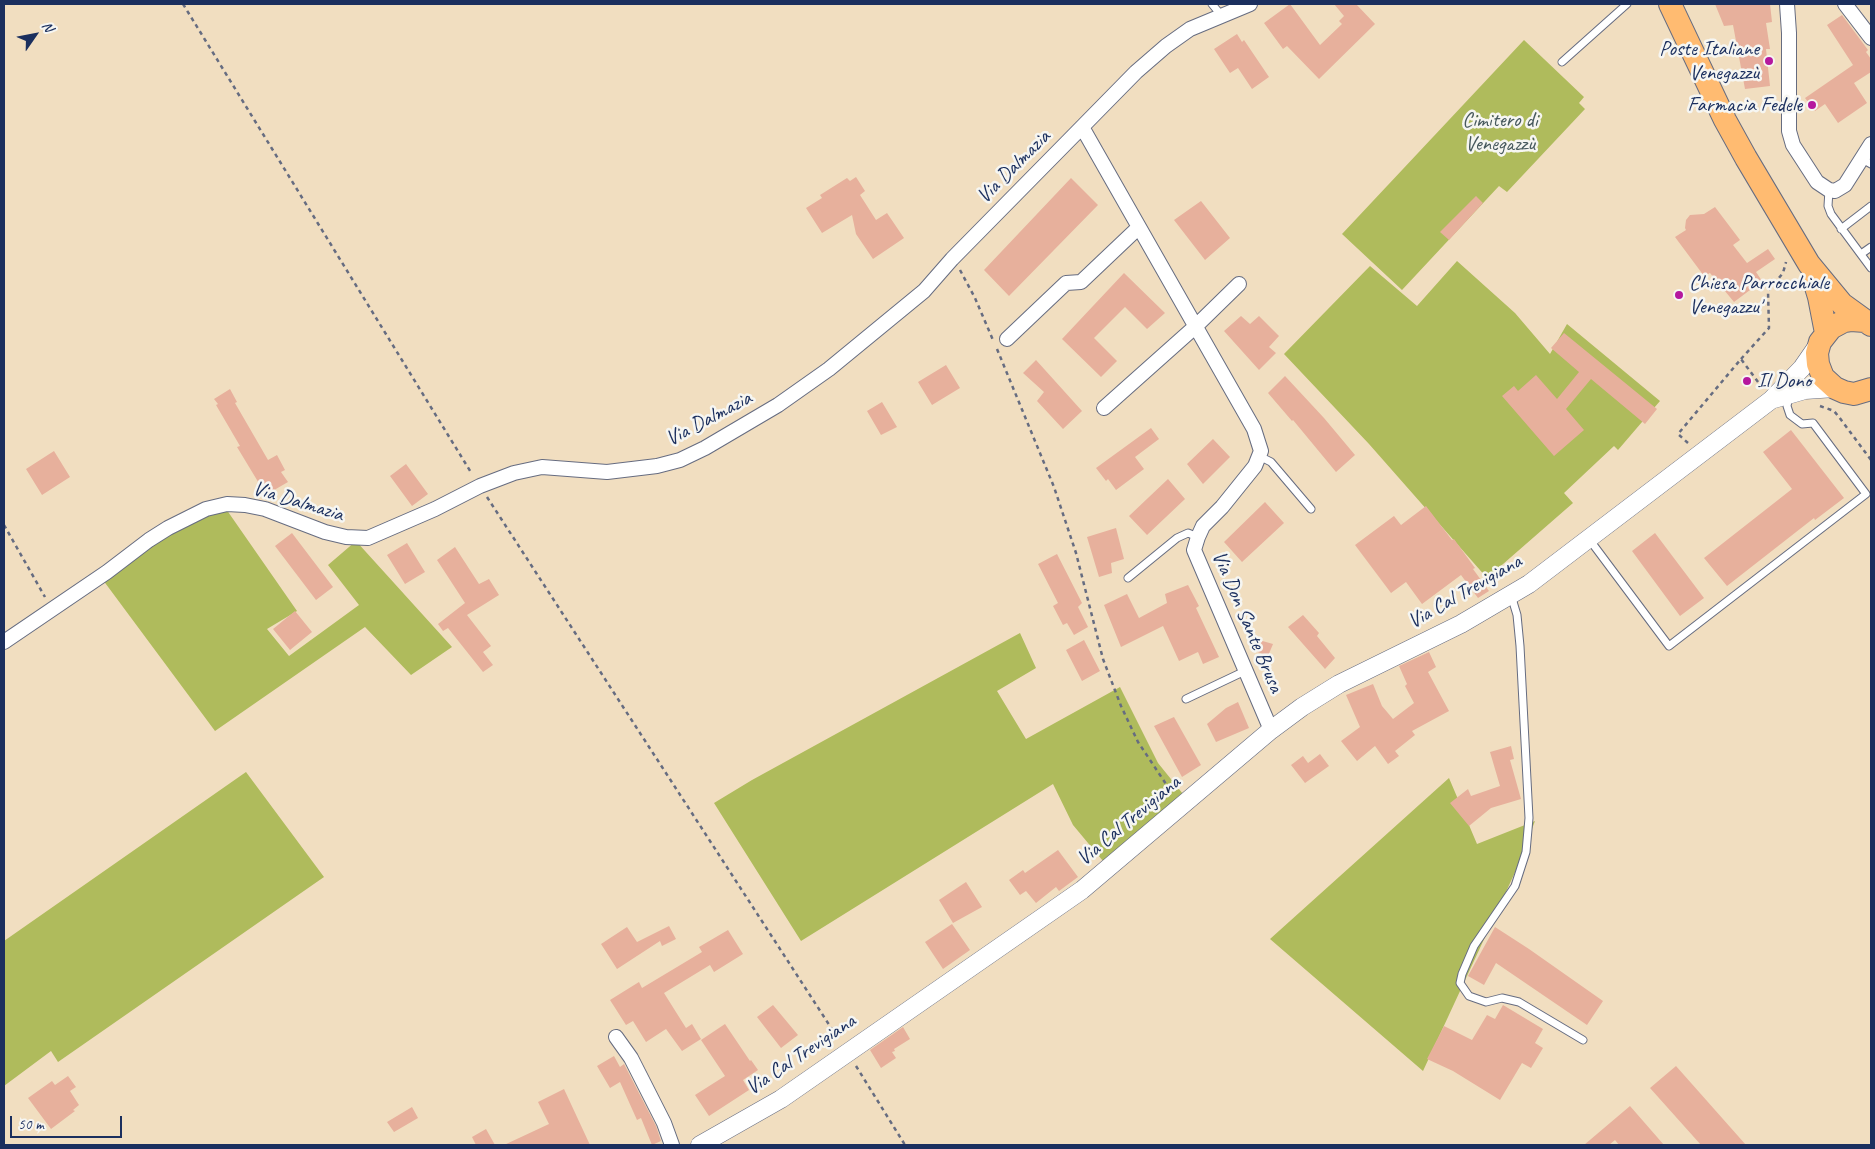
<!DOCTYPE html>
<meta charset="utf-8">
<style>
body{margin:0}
#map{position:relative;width:1875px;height:1149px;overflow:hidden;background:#f1dec0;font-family:Caveat,sans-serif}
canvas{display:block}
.frame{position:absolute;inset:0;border:5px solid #1b2f5e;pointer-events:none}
.north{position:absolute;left:10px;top:10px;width:50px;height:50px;-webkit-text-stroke:4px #f6f6f2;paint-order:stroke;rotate:57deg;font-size:14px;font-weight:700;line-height:20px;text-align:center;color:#1b2f5e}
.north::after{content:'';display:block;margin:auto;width:18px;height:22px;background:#1b2f5e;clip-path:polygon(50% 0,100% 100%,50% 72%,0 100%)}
.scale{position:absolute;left:10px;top:1116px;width:112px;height:22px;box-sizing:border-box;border:2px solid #1b2f5e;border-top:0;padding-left:6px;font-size:15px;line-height:18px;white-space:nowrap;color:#1b2f5e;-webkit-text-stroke:4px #f6f6f2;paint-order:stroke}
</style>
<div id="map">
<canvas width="1875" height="1149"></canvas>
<div class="frame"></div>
<div class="north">N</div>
<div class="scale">50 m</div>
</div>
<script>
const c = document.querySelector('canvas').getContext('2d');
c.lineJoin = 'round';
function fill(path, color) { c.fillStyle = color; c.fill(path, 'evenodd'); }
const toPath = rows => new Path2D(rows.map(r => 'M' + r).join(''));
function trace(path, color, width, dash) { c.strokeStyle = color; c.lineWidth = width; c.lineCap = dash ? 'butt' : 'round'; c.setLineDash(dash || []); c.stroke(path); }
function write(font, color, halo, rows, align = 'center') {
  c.font = font + ' Caveat,sans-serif'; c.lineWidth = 5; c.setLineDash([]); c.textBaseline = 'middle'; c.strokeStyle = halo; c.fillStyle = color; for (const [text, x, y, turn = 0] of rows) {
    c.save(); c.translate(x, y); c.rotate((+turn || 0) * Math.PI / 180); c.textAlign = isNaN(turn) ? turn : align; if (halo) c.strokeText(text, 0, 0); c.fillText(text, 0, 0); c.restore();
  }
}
const green = toPath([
 [1524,40,1584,97,1579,103,1585,109,1507,192,1499,186,1402,290,1342,234],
 [1457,261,1515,313,1550,354,1567,324,1660,401,1618,450,1614,446,1564,493,1573,503,1487,578,1369,444,1284,354,1370,266,1417,306],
 [224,506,297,611,267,629,289,656,359,605,328,565,356,541,452,647,411,675,365,627,215,731,100,576,165,528],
 [1020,633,1036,668,997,691,1026,739,1120,687,1158,763,1183,794,1103,861,1073,825,1053,784,801,941,714,803,752,780],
 [246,772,324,877,58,1062,51,1051,4,1086,4,941],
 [1449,778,1477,844,1535,821,1517,868,1423,1071,1270,939]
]);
const building = toPath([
 [1290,4,1320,45,1342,24,1339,21,1344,16,1334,4,1356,4,1375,24,1319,79,1287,46,1283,49,1264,23],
 [1715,4,1770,4,1772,22,1766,23,1770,49,1766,49,1770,86,1745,89,1733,25,1724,26],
 [1842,15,1868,50,1866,52,1871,59,1871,72,1854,83,1867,103,1838,123,1825,104,1815,111,1805,98,1853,65,1827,25],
 [1237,34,1242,42,1244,40,1269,77,1252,89,1238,68,1230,73,1214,49],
 [856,177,865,191,860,195,876,220,887,213,904,238,873,259,856,234,852,215,822,233,806,208,822,198,820,195,847,178,850,181],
 [1071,178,1098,205,1009,296,984,270],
 [1476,196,1483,203,1449,240,1440,232],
 [1201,201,1230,238,1205,260,1174,220],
 [1715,207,1740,240,1733,245,1747,263,1768,249,1775,259,1756,272,1762,281,1734,302,1710,273,1704,276,1675,237,1686,230,1685,228,1686,220,1690,215,1704,214],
 [1124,273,1165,313,1147,329,1125,307,1094,338,1117,361,1101,377,1062,339],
 [1241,316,1250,324,1259,316,1279,336,1269,347,1276,353,1259,370,1224,331],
 [1564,333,1657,409,1645,424,1591,379,1566,409,1584,430,1554,456,1502,396,1514,386,1518,391,1536,375,1557,399,1579,372,1551,348],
 [1036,360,1082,411,1063,429,1037,401,1044,392,1023,373],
 [946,365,960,388,932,405,918,382],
 [1285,376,1324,418,1355,455,1336,472,1293,420,1292,421,1268,393],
 [230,389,237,402,235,403,268,460,277,455,285,470,281,472,288,482,269,493,263,484,260,485,237,447,240,446,216,405,218,404,214,399],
 [882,402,897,427,881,435,867,411],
 [1151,428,1159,439,1135,457,1144,469,1116,490,1108,479,1106,481,1096,468],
 [1791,430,1844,498,1815,520,1814,518,1727,586,1704,558,1792,489,1763,452],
 [1213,439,1230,457,1203,484,1187,464],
 [54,451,70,477,42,495,26,469],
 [406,464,428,494,412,506,390,476],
 [1168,479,1185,499,1147,535,1129,516],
 [1265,502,1284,523,1242,562,1224,542],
 [1426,506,1452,540,1454,539,1475,568,1473,569,1489,591,1478,598,1461,575,1422,604,1406,582,1391,593,1355,545,1394,516,1401,525],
 [1116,528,1124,559,1111,563,1112,573,1099,577,1087,537],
 [292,533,333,587,316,600,275,546],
 [1655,533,1704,598,1680,616,1632,551],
 [407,543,425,572,405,584,387,555],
 [455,547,479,584,489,579,499,595,467,615,491,646,483,652,493,665,483,672,448,628,443,631,438,624,465,603,437,560],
 [1057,554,1082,603,1078,607,1088,627,1074,635,1067,623,1063,625,1053,606,1058,603,1038,564],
 [1188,585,1199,606,1196,608,1219,657,1203,664,1198,652,1179,661,1163,626,1121,647,1104,605,1127,594,1139,618,1167,603,1165,594],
 [295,611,312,632,290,650,273,629],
 [1303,615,1319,633,1317,636,1335,658,1325,669,1288,627],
 [1084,640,1100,671,1082,681,1066,650],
 [1259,640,1273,644,1268,656,1255,651],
 [1429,652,1436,667,1428,672,1449,711,1412,731,1415,735,1395,751,1399,756,1388,764,1375,746,1357,761,1341,741,1360,727,1346,695,1373,684,1382,706,1393,719,1414,703,1405,686,1407,684,1399,666],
 [1238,702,1249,728,1216,742,1207,724,1226,708],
 [1174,717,1201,765,1182,777,1154,726],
 [1511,746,1514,759,1510,760,1521,799,1491,808,1469,826,1450,803,1468,789,1471,796,1500,786,1490,752],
 [1320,754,1329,766,1305,783,1291,765,1303,756,1308,763],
 [1058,850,1078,877,1059,891,1056,887,1036,903,1026,891,1020,895,1009,880,1023,870,1025,873],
 [966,882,982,907,953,923,939,900],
 [952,924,970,950,943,969,925,942],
 [669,926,676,939,662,946,660,941,617,969,601,944,627,927,637,942],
 [1495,927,1529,949,1603,1001,1587,1025,1496,963,1484,985,1468,976],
 [728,930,743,954,714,972,710,965,664,993,686,1028,692,1024,701,1039,682,1051,666,1029,646,1042,633,1021,626,1025,610,1000,639,982,642,988,702,952,699,947],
 [773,1005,798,1035,781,1048,757,1017],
 [1503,1005,1543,1029,1535,1043,1543,1048,1531,1068,1522,1063,1500,1100,1453,1071,1427,1059,1444,1026,1472,1040,1487,1015,1495,1019],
 [725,1024,750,1061,751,1060,758,1070,743,1080,749,1090,709,1116,695,1095,725,1076,701,1040],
 [903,1027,910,1039,894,1049,895,1051,892,1052,896,1058,881,1068,870,1050],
 [614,1056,620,1067,624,1064,656,1126,661,1141,652,1145,641,1118,637,1120,620,1082,610,1088,597,1066],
 [1676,1066,1746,1145,1701,1145,1650,1088],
 [68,1076,76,1087,70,1091,79,1105,73,1110,75,1111,51,1129,28,1098,52,1081,55,1085],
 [564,1089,590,1145,504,1145,549,1124,538,1102],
 [1630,1106,1664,1145,1619,1145,1615,1140,1609,1145,1584,1145],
 [412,1107,418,1118,394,1132,387,1122],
 [486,1129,495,1145,476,1145,472,1137]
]);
const path = toPath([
 [183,4,472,474],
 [960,270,975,298,993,340],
 [997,349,1054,487,1076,553,1103,659,1121,706,1138,742,1172,793],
 [1741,359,1769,328,1768,291,1783,273,1786,262],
 [1820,406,1834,411,1839,417,1871,460],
 [1688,443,1678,434,1741,359,1761,386],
 [487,497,839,1040],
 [4,525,45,597],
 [856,1066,905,1145]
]);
const service = toPath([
 [1212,4,1221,15],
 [1562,62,1627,4],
 [1862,159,1871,164],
 [1829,190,1828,206,1831,214,1871,268],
 [1841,229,1871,206],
 [1861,254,1871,247],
 [1259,456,1271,462,1311,509],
 [1589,539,1669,646,1866,494,1813,423,1802,424,1790,415,1787,406,1789,396],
 [1128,578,1177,538,1188,533,1198,537],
 [1511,595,1517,615,1520,646,1529,818,1526,852,1515,886,1474,946,1462,974,1460,983,1469,996,1486,1002,1502,998,1519,1002,1583,1040],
 [1186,699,1245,671]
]);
const minor = toPath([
 [1787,4,1789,33,1789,131,1793,145,1817,182,1829,190,1835,191,1845,185,1871,144],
 [1845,4,1871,38],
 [1082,127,1254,429,1261,451,1255,466,1222,507,1203,526,1198,537,1194,550,1271,730],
 [1007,339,1066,283,1081,282,1139,227],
 [1104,408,1196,326,1239,284],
 [4,642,107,572,149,540,168,528,206,509,227,504,245,505,265,509,325,532,346,537,368,538,435,509,480,486,514,473,542,467,607,472,657,466,680,460,705,448,778,405,829,369,924,291,952,259,1082,127,1136,72,1166,46,1190,29,1250,4],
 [616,1037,631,1058,664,1123,672,1145]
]);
const tertiary = toPath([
 [1774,399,1805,390,1835,388],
 [700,1145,781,1099,1082,890,1271,730,1302,707,1339,684,1461,624,1529,584,1771,400,1802,368,1820,342]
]);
const primary = toPath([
 [1670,4,1725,120,1746,158,1809,264,1842,304,1871,325],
 [1813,277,1819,297,1826,333],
 [1865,321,1851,320,1844,321,1831,328,1820,342,1817,353,1818,364,1823,377,1835,388,1844,392,1854,394,1871,389]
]);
const markers = [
 [1769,61,5,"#b5179e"],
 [1812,105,5,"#b5179e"],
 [1679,295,5,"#b5179e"],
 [1747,381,5,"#b5179e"]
];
const poiNames = [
 ["Poste Italiane",1759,49],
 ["Venegazzù",1759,73],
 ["Farmacia Fedele",1802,105],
 ["Chiesa Parrocchiale",1689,283,"left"],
 ["Venegazzu'",1689,307,"left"],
 ["Il Dono",1757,381,"left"]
];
const parkNames = [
 ["Cimitero di",1500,120],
 ["Venegazzù",1500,144]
];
const streetNames = [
 ["Via Dalmazia",1014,167,-45],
 ["Via Dalmazia",709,419,-28],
 ["Via Dalmazia",298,502,17],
 ["Via Cal Trevigiana",1465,592,-30],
 ["Via Don Sante Brusa",1247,622,67],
 ["Via Cal Trevigiana",1129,821,-40],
 ["Via Cal Trevigiana",801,1055,-34]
];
fill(green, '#afbb5c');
fill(building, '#e7b09c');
trace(service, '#666c80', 9);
trace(minor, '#666c80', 16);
trace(tertiary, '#666c80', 19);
trace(primary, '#666c80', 24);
trace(path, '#666c80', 2.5, [4, 4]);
trace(service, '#fff', 7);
trace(minor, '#fff', 14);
trace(tertiary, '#fff', 18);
trace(primary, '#ffbb71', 22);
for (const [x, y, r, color] of markers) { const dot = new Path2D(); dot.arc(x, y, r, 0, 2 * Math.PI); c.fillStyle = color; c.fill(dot); trace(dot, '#f6f6f2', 2); }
write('21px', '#1b2f5e', '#f6f6f2', poiNames, 'right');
write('21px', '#47595d', '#f6f6f2', parkNames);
write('21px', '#1b2f5e', '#f6f6f2', streetNames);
</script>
